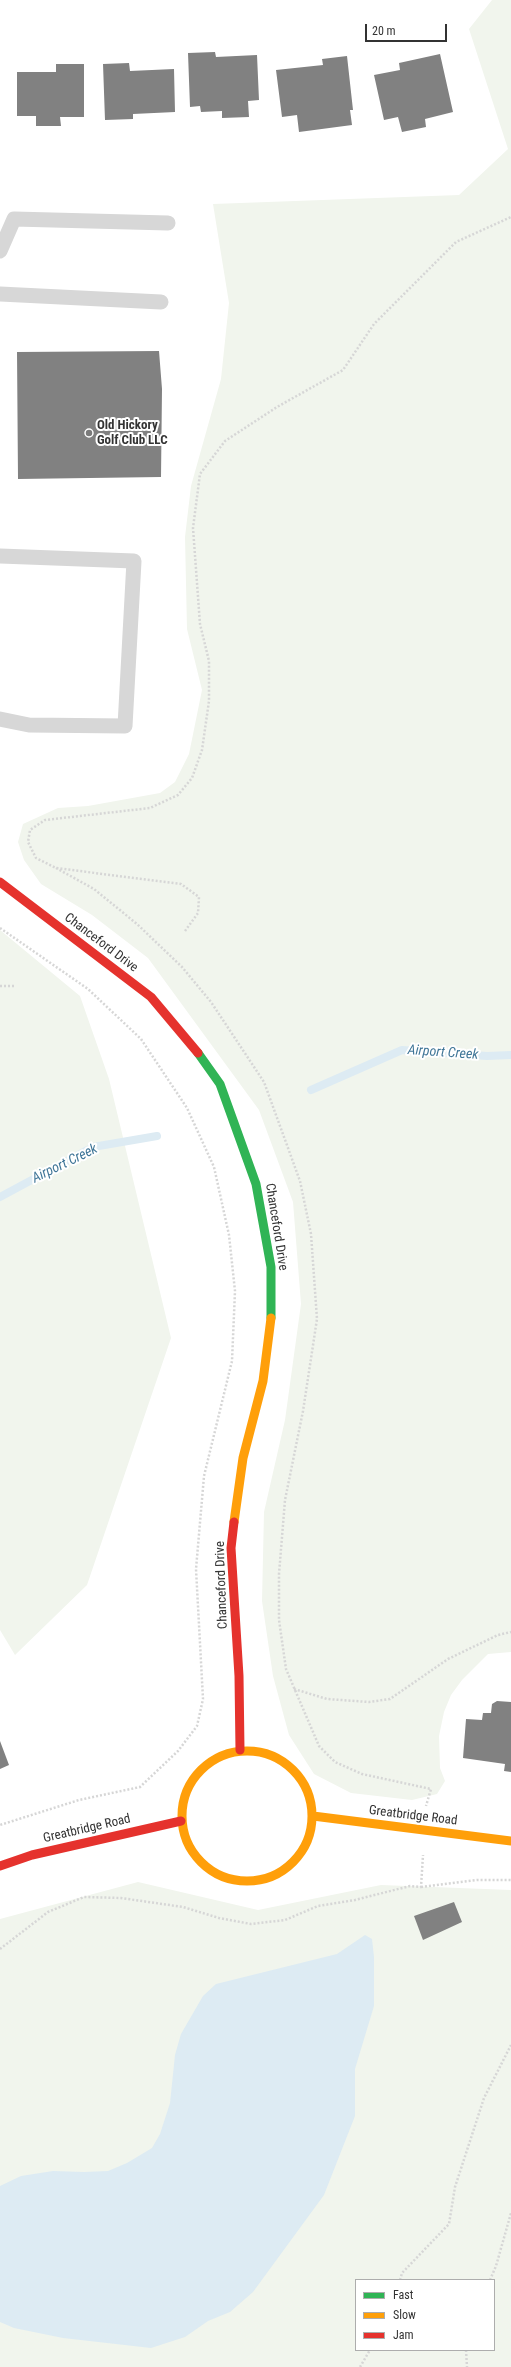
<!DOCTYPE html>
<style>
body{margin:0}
#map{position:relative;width:511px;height:2367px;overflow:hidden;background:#fff;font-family:"Roboto Condensed",sans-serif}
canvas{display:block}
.legend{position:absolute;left:355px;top:2279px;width:140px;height:72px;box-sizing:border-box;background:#fff;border:1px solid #adadad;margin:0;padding:5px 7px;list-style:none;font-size:12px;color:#333}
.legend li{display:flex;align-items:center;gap:8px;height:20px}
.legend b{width:20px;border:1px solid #adadad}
.scale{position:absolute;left:365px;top:24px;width:82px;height:18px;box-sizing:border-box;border:2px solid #333;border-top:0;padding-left:5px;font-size:12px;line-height:14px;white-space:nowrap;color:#333;-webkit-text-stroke:3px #fff;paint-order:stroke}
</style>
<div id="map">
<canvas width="511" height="2367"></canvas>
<ul class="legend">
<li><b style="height:5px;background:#30b455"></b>Fast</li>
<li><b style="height:5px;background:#ff9f0a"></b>Slow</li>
<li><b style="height:5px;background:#e5322d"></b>Jam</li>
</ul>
<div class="scale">20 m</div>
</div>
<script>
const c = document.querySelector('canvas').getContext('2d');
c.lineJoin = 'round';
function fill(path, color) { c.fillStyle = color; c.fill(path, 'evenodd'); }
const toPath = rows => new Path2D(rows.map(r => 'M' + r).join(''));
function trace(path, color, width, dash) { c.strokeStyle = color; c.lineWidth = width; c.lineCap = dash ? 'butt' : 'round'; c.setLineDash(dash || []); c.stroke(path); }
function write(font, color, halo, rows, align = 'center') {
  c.font = font + ' "Roboto Condensed",sans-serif'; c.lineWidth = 4; c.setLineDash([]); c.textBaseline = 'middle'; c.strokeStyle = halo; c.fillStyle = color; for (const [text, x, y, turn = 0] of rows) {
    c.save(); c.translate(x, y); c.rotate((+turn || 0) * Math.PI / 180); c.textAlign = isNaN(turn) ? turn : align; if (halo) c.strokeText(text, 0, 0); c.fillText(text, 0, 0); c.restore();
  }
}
const green = toPath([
 [492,0,511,0,511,1652,488,1654,462,1680,451,1695,444,1712,439,1736,440,1768,445,1781,437,1794,412,1800,351,1793,314,1774,289,1735,273,1676,262,1601,264,1512,285,1420,301,1304,293,1202,259,1110,148,958,92,915,41,884,24,860,18,842,23,824,58,808,88,806,160,793,175,782,189,754,202,690,187,629,185,537,191,486,221,379,229,303,213,204,459,195,508,149,469,29],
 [0,930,80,996,109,1079,171,1338,87,1585,15,1655,0,1630],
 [138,1882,258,1910,381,1885,511,1890,511,2367,0,2367,0,1919],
 [356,2280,494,2280,494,2350,356,2350]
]);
const water = toPath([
 [365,1935,372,1939,374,1957,374,2006,355,2069,355,2116,324,2195,253,2292,230,2312,208,2321,185,2337,151,2348,63,2338,14,2328,0,2322,0,2186,21,2176,53,2171,84,2172,108,2171,127,2163,152,2148,160,2134,170,2103,175,2055,181,2034,203,1996,216,1984,337,1954]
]);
const stream = toPath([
 [311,1090,402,1050,487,1056,511,1055],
 [0,1197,93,1147,157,1136]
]);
const building = toPath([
 [215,52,216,57,257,55,259,100,248,101,249,117,222,118,222,111,201,112,200,106,190,107,188,53],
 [440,54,453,112,425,119,426,127,402,132,398,117,384,120,374,75,400,70,399,63],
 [347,56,353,110,350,110,352,125,299,132,297,115,282,117,276,70,323,65,322,59],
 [129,63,130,71,174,69,175,112,133,114,133,119,105,120,103,64],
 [56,64,84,64,84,117,60,117,61,126,36,126,36,116,17,116,17,72,56,72],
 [159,351,162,389,161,477,18,479,17,352],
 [497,1701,511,1702,511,1772,504,1771,505,1764,463,1758,466,1719,482,1720,483,1713,491,1713,492,1704],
 [0,1741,9,1765,0,1769],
 [454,1902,462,1922,423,1940,414,1916]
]);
const path = toPath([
 [56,868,94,889,137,924,182,967,211,1002,264,1082,300,1181,311,1234,317,1319,303,1411,285,1500,279,1574,279,1620,286,1669,319,1746,335,1762,362,1774,431,1789,426,1806],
 [0,928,88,989,141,1039,187,1108,214,1167,229,1235,235,1291,232,1361,204,1476,196,1569,203,1699,197,1726,178,1751,140,1787,79,1800,0,1825],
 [185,931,198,913,199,897,181,884,56,868,36,858,28,842,30,830,45,820,150,808,178,795,192,778,202,750,209,701,209,661,200,624,193,528,200,474,225,441,277,407,343,370,374,324,456,242,511,217],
 [0,986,14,986],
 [294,1689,327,1699,369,1702,390,1699,448,1659,498,1635,511,1632],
 [421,1887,477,1880,511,1880],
 [0,1949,48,1912,84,1897,121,1898,183,1907,219,1918,251,1924,285,1920,318,1906,355,1900,410,1886,421,1887,423,1855],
 [400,2280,402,2273,449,2224,455,2187,484,2098,511,2045],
 [490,2280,496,2266,511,2213],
 [466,2350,467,2367],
 [360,2367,370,2350]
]);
const lane = toPath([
 [0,251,14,219,168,223],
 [0,294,161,302],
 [0,556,134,561,125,726,29,725,0,719]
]);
const fast = toPath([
 [198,1053,220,1084,256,1184,271,1267,271,1318]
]);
const slow = toPath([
 [234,1522,243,1458,263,1381,271,1318],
 '182 1816a65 65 0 1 1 130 0a65 65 0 1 1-130 0Z',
 [313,1816,511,1841]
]);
const jam = toPath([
 [0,882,151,997,198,1053],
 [234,1522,231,1548,239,1676,240,1750],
 [0,1866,32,1855,181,1821]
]);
const markers = [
 [89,433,4,"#7a7a7a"]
];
const poiNames = [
 ["Old Hickory",97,426],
 ["Golf Club LLC",97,441]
];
const streetNames = [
 ["Chanceford Drive",101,943,37],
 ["Chanceford Drive",276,1227,81],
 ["Chanceford Drive",222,1585,-92],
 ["Greatbridge Road",413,1816,7],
 ["Greatbridge Road",87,1829,-13]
];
const waterNames = [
 ["Airport Creek",443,1053,4],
 ["Airport Creek",65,1164,-26]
];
fill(green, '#f1f5ed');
fill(water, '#ddebf3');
trace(stream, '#ddebf3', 8);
fill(building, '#818181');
trace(path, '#d6d6d6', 2.5, [2, 2]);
trace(lane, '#d7d7d7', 15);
trace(fast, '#30b455', 9);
trace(slow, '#ff9f0a', 9);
trace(jam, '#e5322d', 9);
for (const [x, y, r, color] of markers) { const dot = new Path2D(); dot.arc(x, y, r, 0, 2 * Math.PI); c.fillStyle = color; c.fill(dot); trace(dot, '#fff', 1.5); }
write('bold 13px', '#333', '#fff', poiNames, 'left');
write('13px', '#333', '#fff', streetNames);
write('italic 14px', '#3f7597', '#fff', waterNames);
</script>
